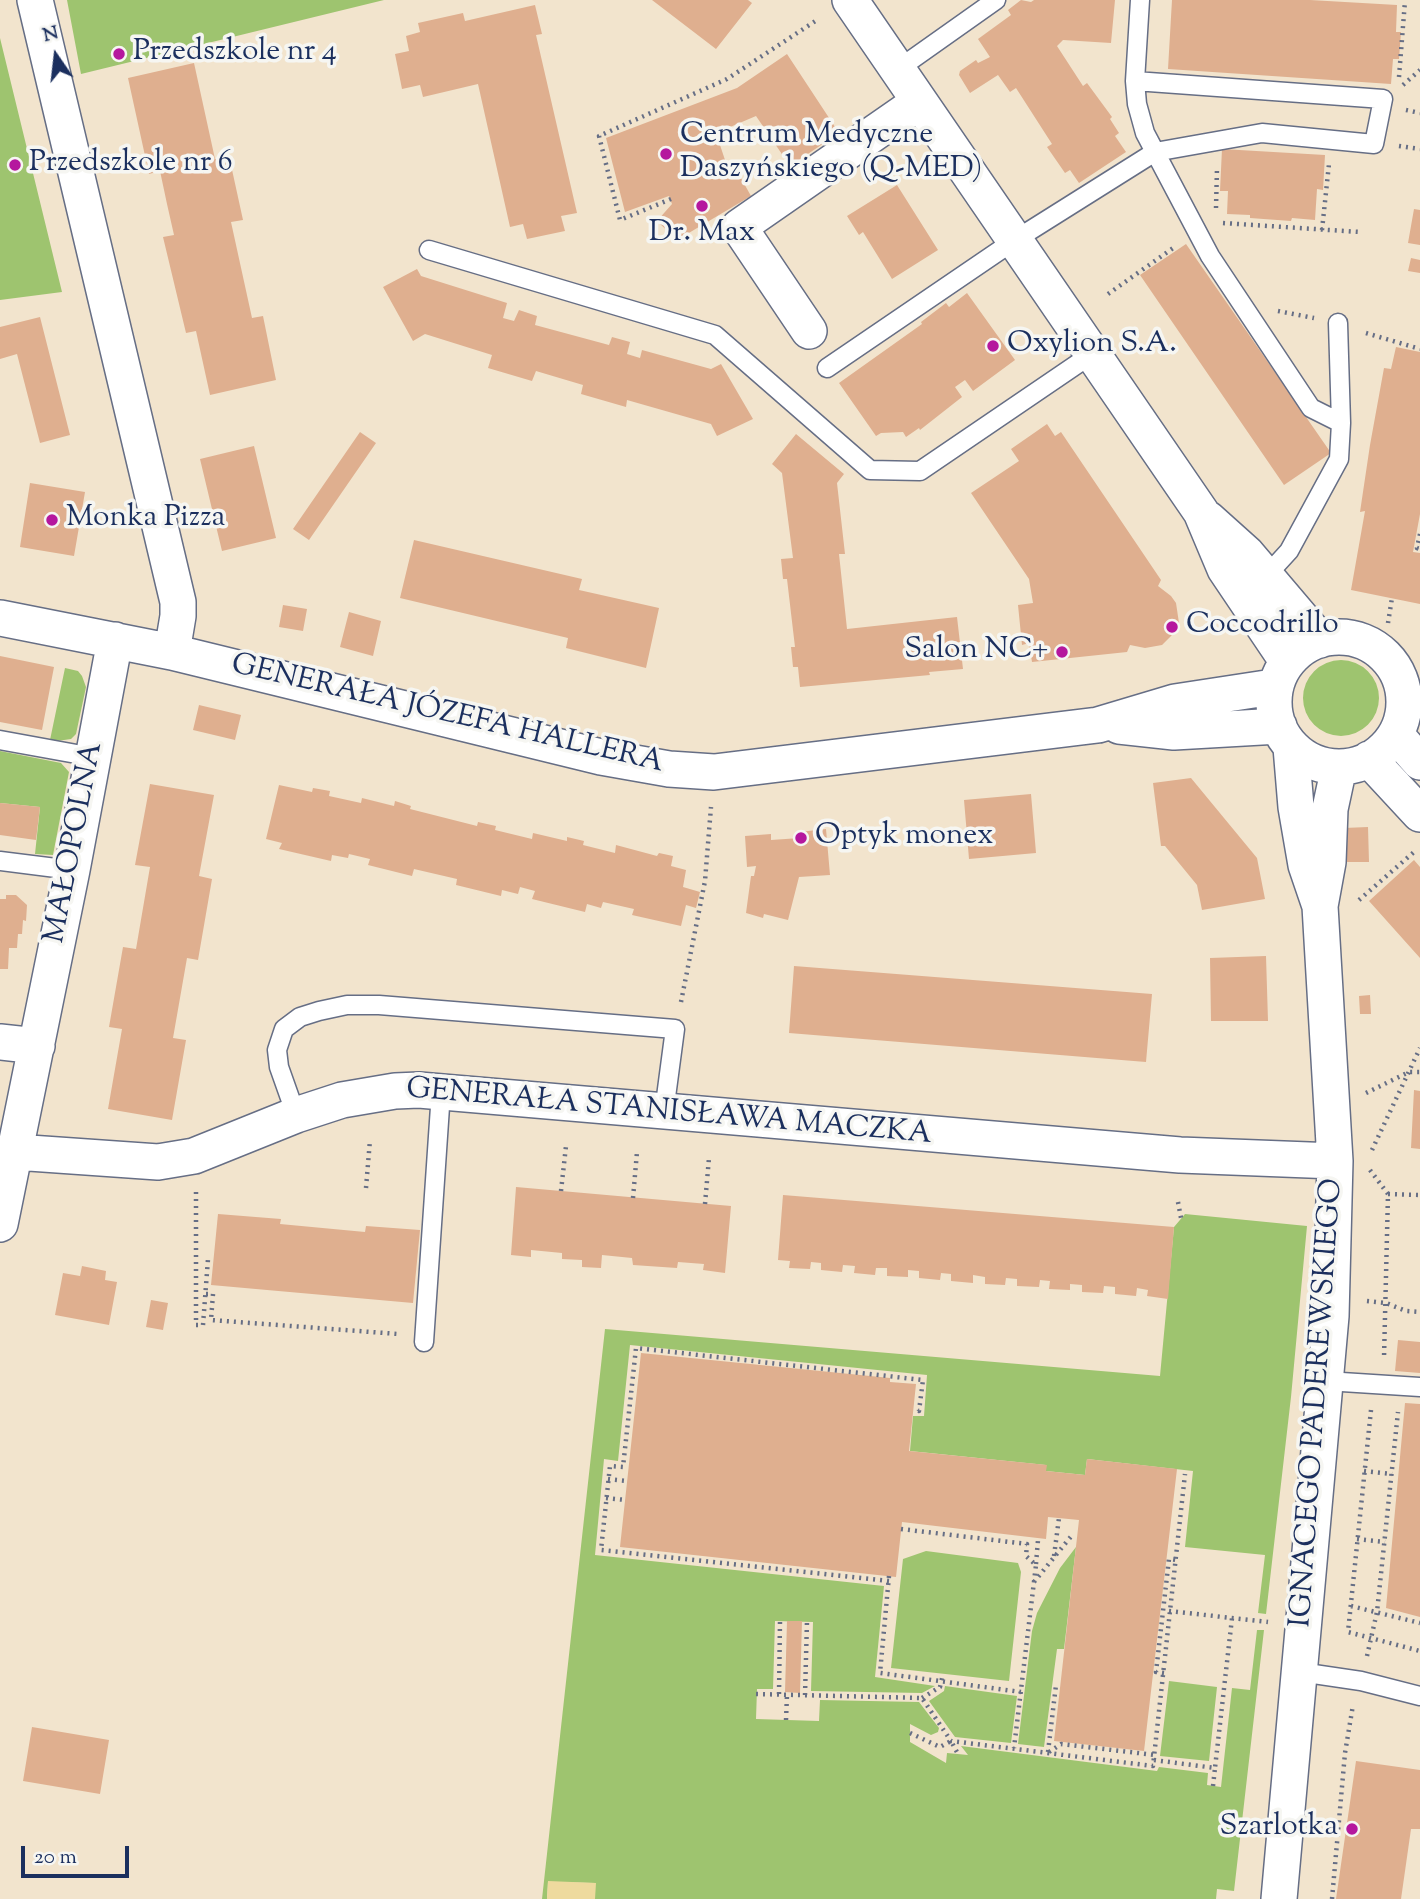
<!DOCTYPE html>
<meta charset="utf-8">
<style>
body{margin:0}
#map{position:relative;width:1420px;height:1899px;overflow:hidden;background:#f2e4cd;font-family:"Sorts Mill Goudy",serif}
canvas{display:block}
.north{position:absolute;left:21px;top:21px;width:70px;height:70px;-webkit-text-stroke:5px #f6f6f2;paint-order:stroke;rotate:346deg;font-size:19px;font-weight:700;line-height:28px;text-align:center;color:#1b2f5e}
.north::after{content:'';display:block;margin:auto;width:24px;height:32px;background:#1b2f5e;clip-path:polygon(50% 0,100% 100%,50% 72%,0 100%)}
.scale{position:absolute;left:21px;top:1846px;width:108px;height:32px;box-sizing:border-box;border:4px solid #1b2f5e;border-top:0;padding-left:9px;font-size:21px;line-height:24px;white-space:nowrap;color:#1b2f5e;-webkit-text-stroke:5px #f6f6f2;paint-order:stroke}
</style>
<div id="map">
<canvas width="1420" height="1899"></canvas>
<div class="north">N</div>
<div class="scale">20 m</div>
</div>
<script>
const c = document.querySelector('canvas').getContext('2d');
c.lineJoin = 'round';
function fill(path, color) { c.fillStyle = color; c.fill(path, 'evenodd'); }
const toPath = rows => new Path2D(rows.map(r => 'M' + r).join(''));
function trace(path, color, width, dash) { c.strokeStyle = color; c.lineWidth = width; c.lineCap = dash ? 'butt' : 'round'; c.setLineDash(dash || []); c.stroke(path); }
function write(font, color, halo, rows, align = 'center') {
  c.font = font + ' "Sorts Mill Goudy",serif'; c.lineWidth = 7; c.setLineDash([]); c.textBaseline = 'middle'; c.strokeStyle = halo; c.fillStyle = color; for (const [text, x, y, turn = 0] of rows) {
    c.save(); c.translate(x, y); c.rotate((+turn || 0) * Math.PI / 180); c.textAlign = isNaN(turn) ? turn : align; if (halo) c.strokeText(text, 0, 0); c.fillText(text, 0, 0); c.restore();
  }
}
const green = toPath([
 [67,0,384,0,81,74],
 [0,38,62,292,0,300],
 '1303 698a38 38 0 1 1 76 0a38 38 0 1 1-76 0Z',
 [65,668,78,671,82,676,86,687,76,734,71,739,57,741,50,740],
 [0,751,61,763,69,772,53,855,35,854,40,807,0,803],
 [1185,1214,1307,1226,1291,1397,1266,1614,1258,1613,1265,1555,1185,1547,1193,1471,1087,1459,1085,1475,1046,1471,1046,1465,910,1451,913,1416,924,1416,927,1375,630,1345,618,1461,604,1459,595,1555,884,1586,875,1677,935,1686,922,1693,811,1691,813,1622,775,1621,773,1689,757,1689,756,1719,819,1721,820,1700,919,1702,939,1728,938,1732,931,1735,910,1724,910,1742,946,1763,947,1753,968,1755,961,1746,1157,1771,1159,1767,1208,1773,1207,1785,1221,1787,1232,1688,1250,1690,1257,1630,1264,1630,1234,1891,1217,1889,1216,1899,595,1899,595,1883,548,1882,547,1899,542,1899,605,1329,1160,1376,1174,1227],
 [1076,1547,1064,1649,1057,1649,1044,1747,1018,1744,1032,1631,1037,1613,1060,1568],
 [926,1551,1018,1563,1021,1572,1009,1681,891,1668,903,1559],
 [1169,1681,1217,1687,1209,1761,1160,1756],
 [945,1686,1017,1696,1011,1743,955,1737,929,1701,944,1691]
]);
const sand = toPath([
 [548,1881,596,1883,595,1899,547,1899]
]);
const building = toPath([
 [652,0,748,0,752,3,716,49],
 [1021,0,1031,2,1034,0,1115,0,1111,43,1063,40,1057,46,1083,86,1087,83,1112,117,1110,119,1119,133,1115,136,1126,152,1079,183,1070,170,1065,173,1047,147,1052,144,1016,88,1010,92,998,75,970,93,959,75,960,71,976,60,978,63,990,57,978,39,1011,15,1008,10],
 [1172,0,1310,0,1397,5,1396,32,1401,32,1399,59,1393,59,1391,84,1168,69],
 [535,5,542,34,536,35,577,213,561,216,565,231,527,239,523,224,510,227,478,84,423,97,420,85,402,89,395,54,409,51,406,36,420,32,418,23,463,13,465,21],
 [787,54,839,133,790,166,756,116,716,133,729,172,737,171,751,196,677,240,657,221,672,204,669,196,625,212,606,138,737,88],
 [194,63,215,159,229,156,243,220,231,222,252,318,263,316,276,380,210,395,196,331,186,333,163,237,174,235,167,204,160,171,149,174,128,78],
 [1222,149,1325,155,1323,190,1317,189,1315,220,1292,218,1291,221,1250,218,1250,215,1227,214,1228,191,1220,191],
 [897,185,938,250,892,279,863,232,859,235,847,216],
 [1414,209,1420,210,1420,245,1408,243],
 [1186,244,1331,453,1284,485,1140,275],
 [1411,258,1420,260,1420,273,1408,271],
 [417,269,421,276,507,303,503,318,514,321,519,310,537,316,535,325,609,345,612,337,630,342,627,354,640,358,642,350,711,369,721,364,753,419,717,436,711,424,627,400,626,407,581,394,583,385,536,371,532,381,488,368,492,355,425,334,413,341,383,287],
 [967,293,1015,360,973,391,965,380,955,387,962,397,920,430,919,428,906,437,903,432,881,433,876,436,839,383,922,324,921,322,946,303,949,307],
 [40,317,70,435,40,443,17,354,0,359,0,327],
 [1396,347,1420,352,1420,514,1413,552,1420,553,1420,604,1351,590,1365,511,1360,512,1370,445,1384,368,1391,369],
 [1047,424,1055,436,1061,432,1161,580,1158,586,1171,596,1176,603,1179,623,1176,631,1162,645,1145,648,1130,645,1127,652,1032,662,1029,643,1022,645,1018,605,1033,603,1029,579,971,493,1019,461,1011,449],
 [360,432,376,443,309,540,293,529],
 [796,434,844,474,837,483,845,554,839,554,847,629,957,617,963,669,929,672,930,675,800,687,798,667,793,667,791,647,795,647,787,579,783,579,781,559,793,558,782,473,772,464],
 [254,446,276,538,222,551,200,459],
 [30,483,85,492,74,556,20,547],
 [414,540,582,579,579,590,659,608,646,668,566,648,568,638,400,598],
 [283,605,307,609,303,631,279,627],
 [349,612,381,621,373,656,340,647],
 [0,656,54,667,42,730,0,722],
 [199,705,241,715,235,740,193,730],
 [1191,778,1257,858,1265,899,1202,910,1197,885,1165,846,1161,846,1153,783],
 [150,784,214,795,199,876,212,879,198,960,187,958,173,1038,186,1040,172,1120,108,1109,122,1029,109,1027,123,947,136,949,150,867,135,865],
 [279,785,312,792,313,788,330,791,329,796,361,803,362,798,394,806,395,801,411,806,410,809,477,826,478,822,496,826,495,830,532,839,533,833,567,841,567,837,584,841,583,845,615,853,616,845,657,856,659,853,673,856,671,866,686,870,683,887,700,892,696,908,686,905,681,926,632,915,634,909,603,902,601,908,587,904,585,912,532,899,535,891,520,887,518,894,502,890,501,896,456,885,457,879,414,869,412,876,368,865,370,859,349,854,348,858,332,855,331,861,279,849,282,843,266,839],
 [1031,794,1036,853,969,859,964,800],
 [0,803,40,807,36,840,0,835],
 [1368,827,1369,862,1345,862,1344,828],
 [826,829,830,875,799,877,788,920,764,914,763,918,746,913,751,876,754,876,756,866,747,867,745,836,771,834,771,840,800,838,799,832],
 [1414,860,1420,867,1420,958,1369,901],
 [6,895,16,895,27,905,26,921,23,920,22,934,18,934,17,948,9,948,8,969,0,969,0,899,6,899],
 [1266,956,1268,1021,1211,1021,1210,958],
 [794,966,1152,994,1146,1062,789,1033],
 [1370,995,1371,1014,1360,1014,1359,996],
 [1414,1090,1420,1091,1420,1149,1411,1148],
 [516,1187,731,1206,725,1273,703,1270,704,1264,678,1262,677,1268,633,1265,632,1258,602,1255,601,1268,582,1267,582,1260,562,1259,562,1253,531,1250,531,1257,511,1255],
 [783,1195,1174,1227,1168,1299,1147,1296,1148,1290,1137,1288,1136,1296,1115,1294,1115,1287,1104,1286,1103,1293,1082,1292,1082,1285,1070,1284,1070,1290,1049,1289,1050,1281,1040,1280,1039,1287,1017,1286,1017,1279,1006,1278,1005,1285,985,1284,985,1277,973,1275,973,1283,951,1281,951,1274,941,1273,940,1280,919,1278,919,1271,908,1270,908,1277,887,1276,887,1268,876,1268,875,1275,854,1273,855,1266,843,1265,842,1272,821,1270,821,1263,811,1262,810,1269,789,1268,790,1261,778,1260],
 [218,1214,281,1219,280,1224,365,1232,366,1226,420,1230,413,1303,211,1285],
 [82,1266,106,1271,105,1280,117,1282,109,1325,55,1315,63,1273,80,1276],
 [151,1300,168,1303,163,1330,146,1327],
 [1398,1340,1420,1342,1420,1373,1395,1371],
 [641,1353,890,1378,890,1382,916,1384,909,1451,1047,1465,1046,1471,1085,1475,1087,1459,1177,1469,1144,1751,1054,1741,1079,1520,1048,1517,1046,1539,902,1522,896,1577,620,1547],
 [1405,1403,1420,1404,1420,1617,1386,1608],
 [787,1621,802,1621,800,1693,785,1692],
 [32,1727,109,1740,100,1794,23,1781],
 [1356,1761,1420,1770,1420,1829,1411,1829,1401,1899,1336,1899]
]);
const path = toPath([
 [1399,77,1405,1],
 [1403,85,1420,70],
 [1406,110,1420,113],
 [1399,146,1420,149],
 [738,173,757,166,759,170],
 [671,199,620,220,599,136,727,79,817,20],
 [1216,208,1217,168],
 [1223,223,1360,232],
 [1322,230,1329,164],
 [1108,294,1176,246],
 [1278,311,1314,318],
 [1366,333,1420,349],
 [1420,534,1417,548,1420,549],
 [1388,623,1392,598],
 [1359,900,1414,852],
 [681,1002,705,881,711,807],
 [1366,1093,1409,1072,1420,1072],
 [1372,1150,1420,1048],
 [1370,1170,1388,1194,1384,1358],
 [366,1188,370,1140],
 [561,1191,566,1146],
 [196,1192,196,1325,203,1325,208,1259],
 [1388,1194,1420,1195],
 [633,1198,637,1152],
 [1178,1202,1181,1218],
 [705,1204,709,1158],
 [206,1294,213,1294,211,1320,398,1334],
 [1367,1301,1386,1303,1406,1311,1420,1312],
 [1371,1410,1348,1632,1420,1651],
 [1364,1471,1392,1474],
 [608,1479,627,1481],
 [606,1498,626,1500],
 [901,1529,1027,1544,1026,1556,1036,1565,1014,1748],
 [1357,1539,1385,1542],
 [1054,1556,1059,1518],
 [1036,1564,1038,1540],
 [889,1576,880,1673,1021,1692],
 [889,1581,601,1550,610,1466,623,1467,636,1348,923,1380,919,1411,914,1410],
 [1034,1582,1073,1534],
 [1351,1606,1420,1623],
 [1169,1611,1268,1622],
 [1367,1656,1377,1612,1398,1412],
 [1164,1673,1156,1672,1169,1559,1176,1560],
 [756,1694,922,1698,951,1741,1153,1766,1185,1474],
 [779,1694,780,1621],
 [805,1695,807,1621],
 [922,1698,940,1687,943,1674],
 [786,1720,787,1695],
 [910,1733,940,1747,951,1741,958,1754],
 [1048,1752,1056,1685],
 [1049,1752,1061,1744,1155,1755],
 [1154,1760,1215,1768,1232,1618],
 [1213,1786,1215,1768],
 [1332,1899,1345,1753,1353,1705]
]);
const lane = toPath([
 [1140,0,1135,81,1137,104,1145,133,1210,256,1311,408,1341,423,1339,459,1289,551,1267,575],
 [897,70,996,0],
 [429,250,715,335,870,470,920,471,1092,354],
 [1338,323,1341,423],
 [827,368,1015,240,1155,152,1262,133,1374,144,1383,99,1135,81],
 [0,740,93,757],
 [0,861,72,870],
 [296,1115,279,1067,277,1050,284,1029,300,1017,319,1011,347,1005,379,1005,675,1029,664,1112],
 [424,1342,441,1092],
 [1326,1381,1420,1387],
 [1300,1672,1361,1681,1420,1696]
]);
const street = toPath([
 [35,0,178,602,178,616,172,652],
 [850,0,1201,512,1225,569,1287,661],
 [809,331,739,227,919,102],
 [1208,519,1247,554,1320,640],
 [0,618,172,652,601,757,669,769,714,772,1098,725,1175,702,1273,687],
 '1274 702a65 65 0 1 1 130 0a65 65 0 1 1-130 0Z',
 [1119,726,1174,732,1279,726],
 [1396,735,1420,762],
 [1291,747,1296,807,1306,865,1320,906,1328,862,1330,809,1339,767],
 [1369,759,1420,814],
 [0,1042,37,1046],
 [15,1152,158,1162,194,1156,296,1115,342,1100,395,1091,419,1090,1180,1155,1335,1161],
 [0,1224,72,870,115,640],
 [1279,1899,1331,1316,1335,1161,1320,906]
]);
const markers = [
 [119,54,7,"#b5179e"],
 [666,154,7,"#b5179e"],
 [15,165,7,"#b5179e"],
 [702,206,7,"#b5179e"],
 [993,346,7,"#b5179e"],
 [52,520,7,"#b5179e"],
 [1172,627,7,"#b5179e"],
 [1062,652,7,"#b5179e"],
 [801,838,7,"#b5179e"],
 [1352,1829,7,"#b5179e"]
];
const poiNames = [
 ["Przedszkole nr 4",133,54],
 ["Centrum Medyczne",680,137],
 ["Daszyńskiego (Q-MED)",680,171],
 ["Przedszkole nr 6",29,165],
 ["Dr. Max",702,235,"center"],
 ["Oxylion S.A.",1007,346],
 ["Monka Pizza",66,520],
 ["Coccodrillo",1186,627],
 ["Salon NC+",1048,652,"right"],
 ["Optyk monex",815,838],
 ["Szarlotka",1338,1829,"right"]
];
const streetNames = [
 ["GENERAŁA JÓZEFA HALLERA",447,716,13],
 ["MAŁOPOLNA",76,843,-79],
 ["GENERAŁA STANISŁAWA MACZKA",669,1114,5],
 ["IGNACEGO PADEREWSKIEGO",1319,1403,-86]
];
fill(green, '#9ec46f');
fill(sand, '#eeda9e');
fill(building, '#dfaf8f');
trace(lane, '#666e85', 21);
trace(street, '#666e85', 38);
trace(path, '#666e85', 4.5, [2, 5]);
trace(lane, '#fff', 18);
trace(street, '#fff', 35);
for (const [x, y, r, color] of markers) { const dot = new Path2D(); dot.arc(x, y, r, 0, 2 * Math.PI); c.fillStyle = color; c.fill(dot); trace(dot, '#f6f6f2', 2.5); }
write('30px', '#1b2f5e', '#f6f6f2', poiNames, 'left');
write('30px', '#1b2f5e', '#f6f6f2', streetNames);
</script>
